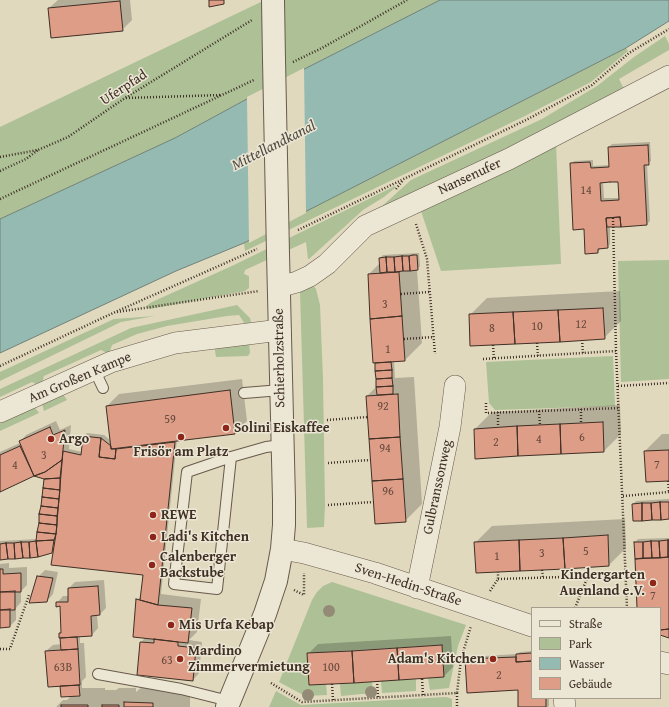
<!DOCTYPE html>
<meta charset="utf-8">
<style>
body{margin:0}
#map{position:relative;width:669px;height:707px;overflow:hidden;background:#e1d9be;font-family:"Gentium Book Plus",serif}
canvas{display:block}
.legend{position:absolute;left:531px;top:607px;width:130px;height:92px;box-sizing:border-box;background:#ece6d5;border:1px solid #a79d8f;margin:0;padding:5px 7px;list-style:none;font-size:12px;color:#3f2f25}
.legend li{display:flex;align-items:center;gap:8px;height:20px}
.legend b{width:20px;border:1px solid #a79d8f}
</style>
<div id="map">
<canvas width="669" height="707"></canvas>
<ul class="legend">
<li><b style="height:5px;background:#ece6d5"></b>Straße</li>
<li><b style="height:11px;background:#adc096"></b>Park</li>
<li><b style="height:11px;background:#94bab1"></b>Wasser</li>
<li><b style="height:11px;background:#de9d86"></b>Gebäude</li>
</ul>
</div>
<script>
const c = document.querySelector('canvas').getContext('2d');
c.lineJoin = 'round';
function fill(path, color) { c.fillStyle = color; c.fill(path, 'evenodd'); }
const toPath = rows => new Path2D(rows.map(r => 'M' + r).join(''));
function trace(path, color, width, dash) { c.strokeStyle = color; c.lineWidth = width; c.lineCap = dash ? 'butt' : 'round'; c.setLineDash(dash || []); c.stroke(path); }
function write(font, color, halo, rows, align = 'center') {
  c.font = font + ' "Gentium Book Plus",serif'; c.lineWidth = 3; c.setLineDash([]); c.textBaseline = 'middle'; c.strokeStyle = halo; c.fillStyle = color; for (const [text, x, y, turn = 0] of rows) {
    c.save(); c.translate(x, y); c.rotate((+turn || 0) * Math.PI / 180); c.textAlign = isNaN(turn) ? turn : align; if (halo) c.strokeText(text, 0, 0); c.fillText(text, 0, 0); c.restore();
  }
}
const green = toPath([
 [265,0,440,0,269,87,175,138,0,219,0,127],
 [665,36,669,44,669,50,619,79,625,91,370,217,411,180,542,119,597,86,634,57],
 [626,48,628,51,591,82,525,116,245,251,244,243],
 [556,143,561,264,441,271,421,211],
 [395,186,395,188,384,197,363,210,309,259,308,259,306,242,245,270,244,274,249,276,249,288,245,291,150,309,147,308,146,306,152,302,234,265],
 [669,260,669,379,621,382,618,261],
 [312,284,316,289,320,305,323,379,325,505,324,527,307,528,300,291],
 [237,305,250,318,251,322,245,324,239,315,227,316,167,326,137,334,112,345,110,351,107,353,101,350,44,376,42,383,38,385,32,382,0,397,0,389,131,328],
 [155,316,121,322,0,381,0,372,114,319],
 [249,342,250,353,248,356,216,357,214,344],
 [613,356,615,406,495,410,489,403,486,362],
 [63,394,67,400,44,411,42,404],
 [34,406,39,413,0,431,0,422],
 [332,582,466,625,458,646,449,688,430,690,428,678,444,677,442,645,307,653,309,685,326,684,327,695,305,696,279,682,312,600,317,592,323,586],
 [416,679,416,691,382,693,381,681],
 [372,682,373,693,341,696,340,684],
 [276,691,301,705,446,697,452,699,452,707,269,707]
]);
const water = toPath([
 [440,0,669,0,669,21,626,48,244,243,176,271,0,353,0,219,175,138,269,87,440,0]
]);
const pier = toPath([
 [304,68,306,213,249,243,247,97]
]);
const shadow = toPath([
 [58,0,130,0,132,20,122,30,49,8],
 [650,142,651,161,647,164,650,221,647,224,610,226,610,244,608,247,601,248,598,252,585,228,571,164,574,161,593,160,593,166,610,165,609,147,612,144],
 [619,181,620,198,604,198,603,182],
 [419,253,420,266,417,270,422,343,405,360,394,361,395,378,414,377,422,504,405,521,367,396,377,386,376,363,377,362,369,274,380,263,380,258,383,255],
 [620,291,621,321,604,338,470,315,487,298],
 [242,379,247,421,235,433,177,440,161,594,201,599,197,632,189,640,202,642,199,673,193,680,141,642,146,637,137,600,142,595,144,574,53,552,37,556,0,559,0,541,38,539,45,478,35,475,0,491,0,452,20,443,20,442,26,435,56,421,60,430,71,425,69,449,82,452,84,436,87,433,104,435,111,441,107,406,119,394],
 [620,405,621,434,604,451,475,429,492,412],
 [662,434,669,434,669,480,645,451],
 [669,499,669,518,633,504,636,501],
 [625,519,626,548,609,565,476,572,475,543,492,526],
 [669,538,669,637,660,634,660,608,639,608,635,542,638,539],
 [9,563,9,568,27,567,27,585,21,591,21,602,16,608,16,620,10,626,0,627,0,564],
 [45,570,58,572,53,594,47,601,38,577],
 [104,580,106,608,100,614,97,614,98,628,92,635,80,636,80,643,84,643,86,677,82,681,82,688,105,688,105,690,116,690,119,688,136,688,136,692,143,686,169,686,169,692,190,693,190,707,56,707,63,700,67,700,72,695,61,687,46,651,53,645,62,644,60,634,62,631,60,605,57,603,63,596,69,596,69,588,75,582],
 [451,636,453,667,444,676,308,654,318,644],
 [532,651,532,698,549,698,549,706,548,707,519,707,519,689,466,660,469,657,517,654,520,652]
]);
const building = toPath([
 [209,0,224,0,224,4,209,7,209,0],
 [120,1,123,31,51,38,48,8,120,1],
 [648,145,649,165,644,165,647,225,621,227,620,217,606,218,608,248,598,249,598,253,585,254,584,229,573,230,570,163,590,162,591,168,609,167,608,147,648,145],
 [610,182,618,182,619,200,601,201,600,183,610,182],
 [620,217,621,227,607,227,606,218,620,217],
 [413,255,417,255,418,270,410,271,409,256,413,255],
 [402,256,409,256,410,271,403,271,402,256],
 [402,256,403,271,395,272,394,257,402,256],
 [386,257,394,257,395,272,387,272,386,257],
 [386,257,387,272,380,273,379,258,386,257],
 [399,272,402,316,370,319,368,274,399,272],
 [603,308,605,339,560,342,558,310,603,308],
 [558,310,560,342,515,344,513,312,558,310],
 [513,312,515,344,470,346,469,314,513,312],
 [402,316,405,361,373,363,370,319,402,316],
 [391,362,392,370,375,371,375,363,391,362],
 [392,370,392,378,376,379,375,371,392,370],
 [392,378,393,386,376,387,376,379,392,378],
 [393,386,393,394,377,395,376,387,393,386],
 [230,390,235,434,111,449,106,406,230,390],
 [398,394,400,437,369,439,366,396,398,394],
 [603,422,604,452,561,454,560,424,603,422],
 [560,424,561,454,518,456,517,426,560,424],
 [517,426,518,456,475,459,474,429,517,426],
 [50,427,53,435,65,430,62,460,45,472,34,476,19,441,50,427],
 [83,436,101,438,99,457,115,459,116,449,175,442,158,605,140,600,143,575,51,565,56,534,63,451,81,455,83,436],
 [400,437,403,479,372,481,369,439,400,437],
 [101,438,111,446,111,449,116,449,115,459,99,457,101,438],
 [20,446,34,476,0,492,0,455,20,446],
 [669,450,669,481,646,482,644,451,669,450],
 [62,460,60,478,44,479,34,476,45,472,62,460],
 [60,478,60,490,43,488,44,479,60,478],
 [403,479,406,522,375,524,372,481,403,479],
 [43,488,60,490,59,499,42,497,43,488],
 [42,497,59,499,58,508,41,506,42,497],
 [660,502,669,502,669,519,661,520,660,502],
 [660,502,661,520,652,520,651,503,660,502],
 [642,503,642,521,633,521,632,504,642,503],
 [642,503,651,503,652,520,642,521,642,503],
 [41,506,58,508,57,516,39,514,41,506],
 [39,514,57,516,57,525,39,523,39,514],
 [39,523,57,525,56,534,37,532,39,523],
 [37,532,56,534,54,540,36,541,37,532],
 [608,535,609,566,565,569,563,538,608,535],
 [563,538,565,569,520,571,519,540,563,538],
 [54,540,52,553,38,557,36,541,54,540],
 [519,540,520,571,476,573,474,542,519,540],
 [668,540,668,557,660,558,659,541,668,540],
 [668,540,669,540,669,557,668,557,668,540],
 [36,541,38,557,30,558,29,542,36,541],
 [651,541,652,558,643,558,643,542,651,541],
 [651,541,659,541,660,558,652,558,651,541],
 [21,542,29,542,30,558,23,558,21,542],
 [21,542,23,558,15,559,14,543,21,542],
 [634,542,643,542,643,558,635,559,634,542],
 [6,543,14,543,15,559,8,559,6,543],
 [6,543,8,559,0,560,0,544,6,543],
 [669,557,669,629,660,630,660,608,637,608,635,559,669,557],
 [0,569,3,569,3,574,21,573,21,592,0,592,0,569],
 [37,576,53,578,47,602,29,603,37,576],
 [98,586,100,615,91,616,92,636,59,638,59,633,61,633,60,606,56,607,56,602,68,602,68,588,98,586],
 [15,591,15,610,0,610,0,592,15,591],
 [136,599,158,605,192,608,188,643,133,637,136,599],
 [10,609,10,627,0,628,0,610,10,609],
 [669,629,669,638,660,635,660,630,669,629],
 [77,637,78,649,61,650,60,638,77,637],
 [154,639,178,642,178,646,196,648,193,681,137,675,140,642,154,643,154,639],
 [442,645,444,677,399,680,397,648,442,645],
 [397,648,399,680,354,683,352,651,397,648],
 [78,649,80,685,48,687,45,651,78,649],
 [352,651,354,683,309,685,307,653,352,651],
 [532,653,532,661,516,662,516,654,532,653],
 [516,657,516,662,532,661,532,698,546,698,546,707,518,707,518,690,467,693,465,659,516,657],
 [79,685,80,696,61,697,60,686,79,685],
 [124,702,153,703,153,707,124,707,124,702],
 [61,705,88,705,88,707,61,707,61,705],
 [102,705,119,705,119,707,102,707,102,705]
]);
const path = toPath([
 [293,62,322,48,407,0],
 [126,98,221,95],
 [0,157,38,150,68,137,125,98,252,20],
 [0,171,26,159,38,150],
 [396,189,403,180],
 [0,199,254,80],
 [613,218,616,351,627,608],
 [416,224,427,259,435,354],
 [298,230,526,120,592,85,629,53,669,29],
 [401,294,429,292],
 [117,312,259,291],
 [404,339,434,337],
 [582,340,583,353],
 [537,343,538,356],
 [493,345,494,358],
 [483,359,616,351],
 [0,366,113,313,257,249],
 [618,386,669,383],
 [486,403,486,413,619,408],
 [581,409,581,423],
 [539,411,540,425],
 [498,412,498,427],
 [327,420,368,417],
 [328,463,370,460],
 [668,481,669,492],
 [623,496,669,492],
 [328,505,373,502],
 [542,570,543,578],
 [498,579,626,575],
 [294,590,304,595,304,573],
 [490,591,498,579,498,572],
 [575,608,588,576,587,568],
 [0,649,10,649,29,595],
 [422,679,423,695],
 [377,681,378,697],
 [271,683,302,702,457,693,461,659,471,626],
 [332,684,333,700],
 [457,693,457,707]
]);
const service = toPath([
 [94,369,103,388],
 [244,393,281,390],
 [231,457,217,589,174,584,187,472,231,457,266,447,282,445],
 [98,674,181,689,229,701]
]);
const minor = toPath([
 [279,287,297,282,310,276,327,264,365,226,509,159,669,76],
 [0,412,111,362,175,343,280,330],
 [282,549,304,553,375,573,532,626],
 [417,588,450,427,455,386],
 [660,662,669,664],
 [564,698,565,707]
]);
const tertiary = toPath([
 [273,0,274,60],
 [227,707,265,614,276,581,282,549,284,525,284,500,278,254]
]);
const tertiaryBridge = toPath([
 [274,60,278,254]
]);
const trees = [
 [329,611],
 [371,692],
 [308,695]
];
const markers = [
 [226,428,4,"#8f2418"],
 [181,437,4,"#8f2418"],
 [51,439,4,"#8f2418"],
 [153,515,4,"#8f2418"],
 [153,537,4,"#8f2418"],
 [152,565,4,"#8f2418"],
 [653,583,4,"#8f2418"],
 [171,625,4,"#8f2418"],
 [180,659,4,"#8f2418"],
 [493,659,4,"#8f2418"]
];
const numberNames = [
 ["14",586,191],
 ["3",385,305],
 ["12",581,325],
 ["10",537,327],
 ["8",492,329],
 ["1",388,350],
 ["92",383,407],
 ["59",170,420],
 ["6",582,438],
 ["4",539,440],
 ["2",496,443],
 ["94",385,449],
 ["3",44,456],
 ["4",15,466],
 ["7",657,466],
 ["96",388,492],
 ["5",586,552],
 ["3",542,554],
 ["1",497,557],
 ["7",653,597],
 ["63",167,661],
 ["63B",63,668],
 ["100",331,668],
 ["2",499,676]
];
const streetNames = [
 ["Uferpfad",124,88,-33],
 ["Nansenufer",470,177,-25],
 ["Schierholzstraße",280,358,-91],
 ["Am Großen Kampe",80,378,-23],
 ["Gulbranssonweg",438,487,-78],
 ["Sven-Hedin-Straße",408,585,18]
];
const poiNames = [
 ["Solini Eiskaffee",234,428],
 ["Argo",59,439],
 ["Frisör am Platz",181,452,"center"],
 ["REWE",161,515],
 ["Ladi's Kitchen",161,537],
 ["Calenberger",160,557],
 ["Backstube",160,573],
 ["Kindergarten",645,575,"right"],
 ["Auenland e.V.",645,591,"right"],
 ["Mis Urfa Kebap",179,625],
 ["Mardino",188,651],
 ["Zimmervermietung",188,667],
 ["Adam's Kitchen",485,659,"right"]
];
const waterNames = [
 ["Mittellandkanal",274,146,-27]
];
fill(green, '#adc096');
fill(water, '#94bab1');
trace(water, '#728279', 1);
fill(pier, '#e1d9be');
fill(shadow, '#0003');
fill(building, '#de9d86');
trace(building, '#3f2f25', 1);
trace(service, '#685a4b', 12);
trace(minor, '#685a4b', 22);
trace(tertiary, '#685a4b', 24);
trace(path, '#3f2f25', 2.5, [1, 2]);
trace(service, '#ece6d5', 10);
trace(minor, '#ece6d5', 21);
trace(tertiary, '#ece6d5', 22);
trace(tertiaryBridge, '#685a4b', 24, []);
trace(tertiaryBridge, '#ece6d5', 22);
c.fillStyle = '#948b76';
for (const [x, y] of trees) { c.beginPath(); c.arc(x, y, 6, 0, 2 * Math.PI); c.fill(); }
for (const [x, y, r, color] of markers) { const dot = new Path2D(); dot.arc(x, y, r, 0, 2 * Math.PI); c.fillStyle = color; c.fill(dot); trace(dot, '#ece6d5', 1.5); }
write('12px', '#674a3d', null, numberNames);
write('14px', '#3f2f25', '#ece6d5', streetNames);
write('bold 14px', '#3f2f25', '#ece6d5', poiNames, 'left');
write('italic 15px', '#504b41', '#ece6d5', waterNames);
</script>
